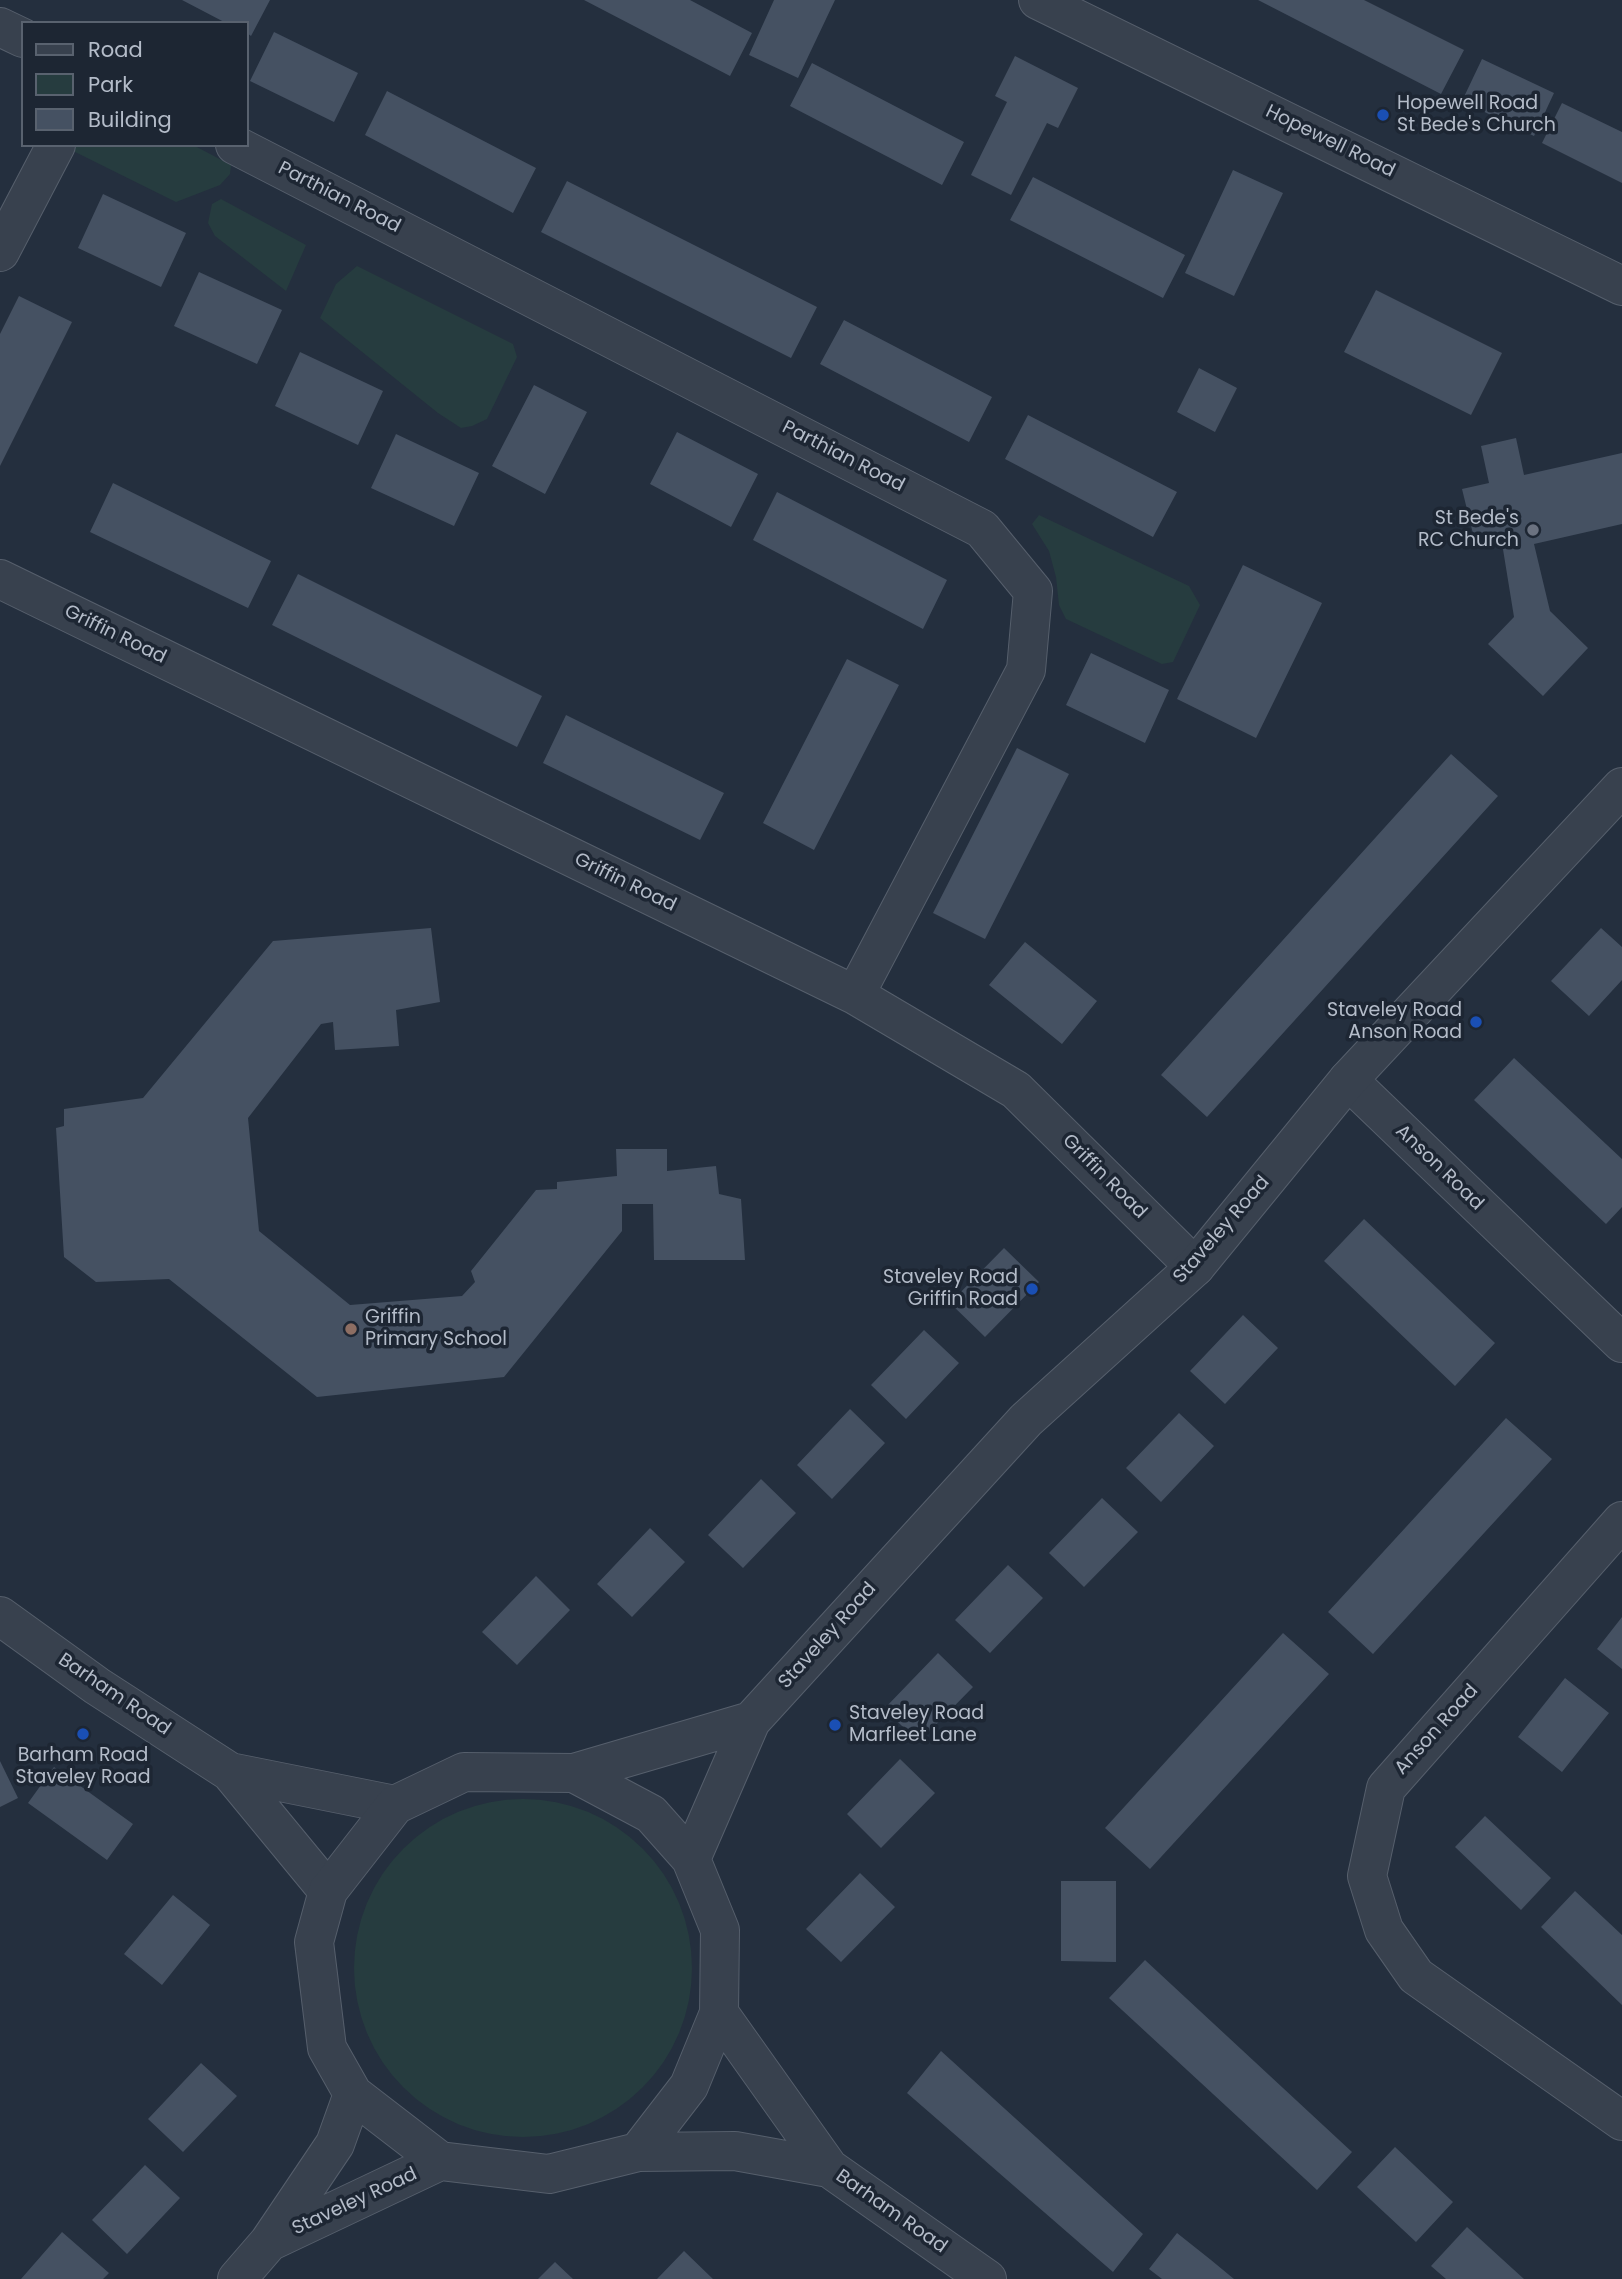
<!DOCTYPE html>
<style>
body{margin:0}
#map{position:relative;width:1622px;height:2279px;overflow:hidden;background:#242f3e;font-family:Poppins,sans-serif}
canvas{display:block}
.legend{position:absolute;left:21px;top:21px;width:228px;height:126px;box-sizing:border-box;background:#1d2633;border:2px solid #59626f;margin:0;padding:9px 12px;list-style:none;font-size:21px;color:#b4bcc9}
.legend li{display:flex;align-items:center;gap:14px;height:35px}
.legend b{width:35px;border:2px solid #59626f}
</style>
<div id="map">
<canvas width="1622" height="2279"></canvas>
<ul class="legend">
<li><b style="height:9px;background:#38414e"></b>Road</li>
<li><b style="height:19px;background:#263c3f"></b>Park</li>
<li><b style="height:19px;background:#455162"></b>Building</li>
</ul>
</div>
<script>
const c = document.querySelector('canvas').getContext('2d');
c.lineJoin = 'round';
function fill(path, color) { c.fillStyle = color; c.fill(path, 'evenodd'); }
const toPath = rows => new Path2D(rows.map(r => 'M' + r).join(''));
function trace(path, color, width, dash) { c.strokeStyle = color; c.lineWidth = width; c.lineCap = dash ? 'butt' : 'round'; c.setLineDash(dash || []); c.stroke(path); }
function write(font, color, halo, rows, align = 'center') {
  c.font = font + ' Poppins,sans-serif'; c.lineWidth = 7; c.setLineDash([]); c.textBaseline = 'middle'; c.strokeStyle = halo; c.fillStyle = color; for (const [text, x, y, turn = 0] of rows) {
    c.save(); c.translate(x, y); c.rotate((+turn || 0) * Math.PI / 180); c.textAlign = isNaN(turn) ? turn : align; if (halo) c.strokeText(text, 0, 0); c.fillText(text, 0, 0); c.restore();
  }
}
const green = toPath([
 [61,145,193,145,231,165,230,174,220,185,176,202],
 [221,199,306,245,286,291,215,236,208,223,212,204],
 [357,266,513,344,517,357,487,419,472,426,461,428,438,413,320,318,336,284],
 [1039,515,1189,586,1200,605,1173,662,1162,664,1066,619,1059,605,1056,577,1049,551,1032,524],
 '354 1968a169 169 0 1 1 338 0a169 169 0 1 1-338 0Z'
]);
const building = toPath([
 [182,0,270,0,251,36,247,33,247,23,226,23],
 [584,0,690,0,752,33,730,76],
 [774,0,835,0,798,78,749,55],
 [1258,0,1364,0,1464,50,1441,94],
 [274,32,358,73,334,122,250,81],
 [1015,56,1078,88,1058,128,1047,123,1011,195,971,175,1007,102,995,96],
 [1482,59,1554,93,1534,136,1462,101],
 [812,63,964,142,942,185,790,106],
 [387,91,536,168,513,213,365,135],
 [1562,103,1622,132,1622,183,1542,143],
 [1233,170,1283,193,1234,296,1185,273],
 [1033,177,1185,255,1163,298,1010,220],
 [567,181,817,307,791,358,541,232],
 [103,194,186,233,161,287,78,248],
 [199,272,282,310,257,364,174,326],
 [1376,290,1502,353,1471,415,1344,352],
 [19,296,72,322,0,466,0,334],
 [844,320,992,397,969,442,820,364],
 [300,352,383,391,358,445,275,406],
 [1199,368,1237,388,1215,432,1177,412],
 [534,385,587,412,545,494,492,466],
 [1028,415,1177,492,1153,537,1005,459],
 [677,432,758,474,731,527,650,484],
 [396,434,479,473,454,526,371,488],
 [1516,438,1524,475,1622,453,1622,524,1534,544,1550,611,1588,648,1543,696,1488,644,1514,617,1501,537,1475,542,1462,489,1489,483,1481,446],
 [113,483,271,561,248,608,90,532],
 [777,492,947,580,923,629,753,540],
 [1243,565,1322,603,1256,738,1177,699],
 [298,574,542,696,517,747,272,625],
 [1091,653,1169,690,1145,743,1066,705],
 [847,659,899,685,814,850,763,823],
 [566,715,724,793,700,840,543,763],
 [1017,748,1069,774,985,939,933,913],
 [1451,754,1498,796,1207,1117,1161,1075],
 [431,928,440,1002,396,1010,399,1046,335,1050,333,1022,321,1024,248,1118,259,1231,350,1305,462,1296,475,1282,471,1271,536,1190,557,1189,557,1182,617,1176,616,1149,667,1149,667,1171,716,1166,719,1194,741,1199,745,1260,654,1260,653,1204,622,1204,622,1231,504,1377,317,1397,169,1279,96,1282,64,1257,56,1128,64,1126,64,1109,143,1098,273,941],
 [1601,928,1622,947,1622,980,1589,1016,1551,981],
 [1025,942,1097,1001,1062,1044,989,985],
 [1514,1058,1622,1159,1622,1207,1606,1224,1474,1100],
 [1364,1219,1495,1343,1455,1386,1324,1261],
 [1004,1248,1039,1282,985,1337,950,1303],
 [1243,1315,1278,1348,1225,1404,1190,1371],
 [924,1330,959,1363,906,1419,871,1385],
 [850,1409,885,1443,832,1499,797,1465],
 [1179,1413,1214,1446,1161,1502,1126,1468],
 [1506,1418,1552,1459,1373,1654,1328,1612],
 [761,1479,796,1513,743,1568,708,1535],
 [1102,1498,1138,1532,1084,1587,1049,1553],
 [650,1528,685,1562,632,1617,597,1584],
 [1008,1565,1043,1598,990,1653,955,1620],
 [536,1576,570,1610,517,1665,482,1632],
 [1622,1617,1622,1669,1597,1649],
 [1283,1633,1329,1674,1150,1869,1105,1828],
 [938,1653,973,1687,919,1742,884,1709],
 [1565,1678,1609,1713,1562,1772,1518,1737],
 [900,1759,935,1793,881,1848,847,1814],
 [0,1761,18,1798,0,1807],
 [54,1767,133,1824,107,1860,28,1803],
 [1485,1816,1551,1878,1521,1910,1455,1847],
 [860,1873,895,1907,841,1962,806,1929],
 [1061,1881,1116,1881,1116,1962,1061,1961],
 [1575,1891,1622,1935,1622,2005,1541,1927],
 [173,1895,210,1925,162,1985,124,1954],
 [1145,1960,1352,2152,1317,2190,1109,1998],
 [941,2051,1143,2234,1113,2272,907,2093],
 [201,2063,237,2096,183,2152,148,2119],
 [1395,2147,1453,2202,1416,2242,1357,2187],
 [145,2165,180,2198,127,2254,92,2220],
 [1467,2227,1502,2259,1524,2279,1446,2279,1431,2266],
 [62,2232,109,2273,103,2279,21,2279],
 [1177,2233,1211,2260,1234,2279,1162,2279,1149,2269],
 [684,2251,713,2279,657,2279],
 [555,2262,573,2279,538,2279]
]);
const minor = toPath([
 [0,27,23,38],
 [235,145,982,529,1033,591,1026,670,855,995],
 [0,252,56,145],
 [0,579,855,995,1016,1090,1195,1267],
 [1348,1080,1622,1343],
 [1622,1521,1386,1788,1367,1876,1384,1930,1416,1976,1622,2121],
 [0,1616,97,1686,230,1772,328,1891],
 [230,1772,395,1805]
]);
const tertiary = toPath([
 [1038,0,1622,286],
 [574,1773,751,1721],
 [691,1859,751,1721,1026,1420,1195,1267,1348,1080,1622,787],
 [719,2013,829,2168,987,2279],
 [638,2152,689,2086,719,2013,720,1930,691,1859,651,1814,574,1773,464,1772,395,1805,328,1891,314,1942,327,2048,353,2094,440,2161,549,2174,638,2152,735,2151,829,2168],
 [269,2242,440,2161],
 [237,2279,269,2242,335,2144,353,2094]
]);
const markers = [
 [1383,115,7,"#1a4fb4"],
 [1533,530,7,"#6b7280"],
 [1476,1022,7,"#1a4fb4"],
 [1032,1289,7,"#1a4fb4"],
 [351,1329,7,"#8d6e63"],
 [835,1725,7,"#1a4fb4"],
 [83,1734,7,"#1a4fb4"]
];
const poiNames = [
 ["Hopewell Road",1397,104],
 ["St Bede's Church",1397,126],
 ["St Bede's",1519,519,"right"],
 ["RC Church",1519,541,"right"],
 ["Staveley Road",1462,1011,"right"],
 ["Anson Road",1462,1033,"right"],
 ["Staveley Road",1018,1278,"right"],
 ["Griffin Road",1018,1300,"right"],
 ["Griffin",365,1318],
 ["Primary School",365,1340],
 ["Staveley Road",849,1714],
 ["Marfleet Lane",849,1736],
 ["Barham Road",83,1756,"center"],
 ["Staveley Road",83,1778,"center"]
];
const streetNames = [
 ["Hopewell Road",1330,142,26],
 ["Parthian Road",339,198,27],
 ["Parthian Road",843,457,27],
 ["Griffin Road",115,635,26],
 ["Griffin Road",625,883,26],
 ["Anson Road",1439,1168,44],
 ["Griffin Road",1104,1177,45],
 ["Staveley Road",1222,1230,-49],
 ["Staveley Road",828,1636,-48],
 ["Barham Road",114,1695,34],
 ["Anson Road",1437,1730,-48],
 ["Staveley Road",355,2202,-25],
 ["Barham Road",891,2212,35]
];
fill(green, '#263c3f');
fill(building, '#455162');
trace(minor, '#565f6c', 40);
trace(tertiary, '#565f6c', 40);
trace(minor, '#38414e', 38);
trace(tertiary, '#38414e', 38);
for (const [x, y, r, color] of markers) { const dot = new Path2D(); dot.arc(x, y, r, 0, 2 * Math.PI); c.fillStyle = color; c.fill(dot); trace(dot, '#1d2633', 2.5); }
write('19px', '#b4bcc9', '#1d2633', poiNames, 'left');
write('19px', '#b4bcc9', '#1d2633', streetNames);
</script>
